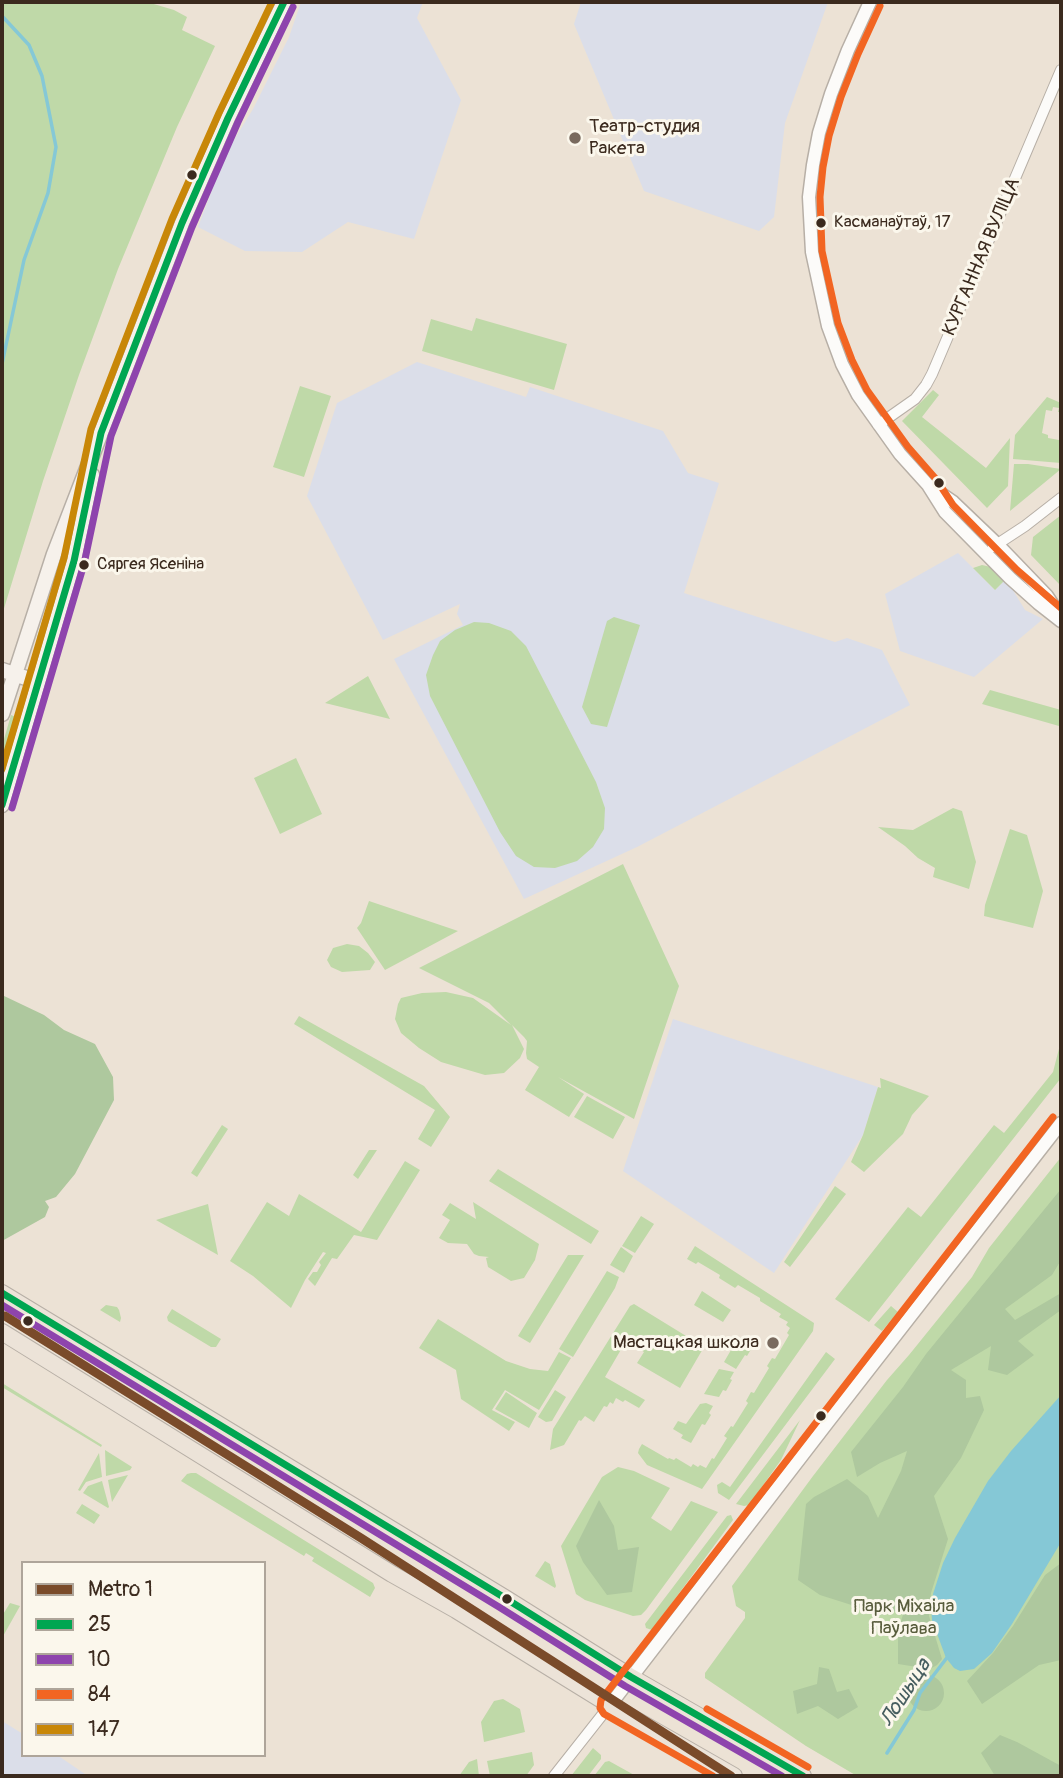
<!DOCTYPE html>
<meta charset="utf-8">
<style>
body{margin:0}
#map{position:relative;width:1063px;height:1778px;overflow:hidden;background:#ece2d5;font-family:Pangolin,sans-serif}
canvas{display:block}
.frame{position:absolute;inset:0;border:4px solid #3b2a1e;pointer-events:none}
.legend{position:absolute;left:21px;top:1561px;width:245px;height:196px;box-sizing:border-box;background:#fbf7ec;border:2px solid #aea59a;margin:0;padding:9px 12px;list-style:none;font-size:21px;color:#3b2a1e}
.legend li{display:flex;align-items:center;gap:14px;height:35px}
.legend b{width:35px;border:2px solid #aea59a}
</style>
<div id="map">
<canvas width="1063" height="1778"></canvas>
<div class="frame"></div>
<ul class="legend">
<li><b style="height:9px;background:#7a4b2a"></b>Metro 1</li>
<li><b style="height:9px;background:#00a651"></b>25</li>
<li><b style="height:9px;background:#8e44ad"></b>10</li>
<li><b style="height:9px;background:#f26522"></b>84</li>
<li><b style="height:9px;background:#c88708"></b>147</li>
</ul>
</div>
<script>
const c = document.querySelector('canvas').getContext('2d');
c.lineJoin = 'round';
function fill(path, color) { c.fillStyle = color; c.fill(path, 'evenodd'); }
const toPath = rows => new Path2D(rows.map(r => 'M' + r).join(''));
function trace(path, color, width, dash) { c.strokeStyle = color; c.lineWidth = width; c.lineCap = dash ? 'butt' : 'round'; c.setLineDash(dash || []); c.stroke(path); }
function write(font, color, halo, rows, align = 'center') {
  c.font = font + ' Pangolin,sans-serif'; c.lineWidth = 6; c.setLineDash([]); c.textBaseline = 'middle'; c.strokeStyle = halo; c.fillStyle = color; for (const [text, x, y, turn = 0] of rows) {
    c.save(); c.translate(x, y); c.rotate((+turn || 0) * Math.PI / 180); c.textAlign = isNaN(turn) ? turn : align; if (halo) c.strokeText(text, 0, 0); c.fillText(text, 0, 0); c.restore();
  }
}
const built = toPath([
 [301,2,423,2,417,18,461,100,414,239,348,222,302,252,245,251,198,227,226,153,253,109,289,37],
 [581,2,828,2,785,123,774,217,759,231,644,191,574,24],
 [417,362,526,397,530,387,663,431,688,473,719,483,684,593,835,642,847,638,882,650,910,705,637,847,524,899,394,659,463,625,457,614,460,604,383,640,307,496,337,403],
 [958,553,995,590,1005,580,1011,587,1025,610,1043,619,974,677,900,651,885,594],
 [673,1019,878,1087,863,1135,774,1273,623,1171],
 [2,1721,23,1734,23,1755,57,1755,88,1776,2,1776]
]);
const green = toPath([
 [2,2,147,2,174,10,187,17,182,30,215,46,177,127,118,269,79,375,43,481,2,615],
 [476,318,567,344,554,390,422,351,431,319,472,331],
 [300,386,331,396,304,477,273,467],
 [933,390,939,395,922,417,986,468,1010,438,1008,486,987,508,902,421],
 [1047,397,1061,403,1061,412,1058,412,1059,408,1053,407,1052,411,1046,410,1042,433,1048,435,1048,438,1059,440,1061,444,1061,463,1013,459,1015,435],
 [1014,464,1028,464,1061,469,1010,511],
 [1061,515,1061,586,1031,555,1033,537],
 [982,565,991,567,1005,580,995,590,973,568],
 [50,598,54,600,42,637,37,637],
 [614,617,640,625,607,727,591,724,582,707,607,621],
 [474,622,489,623,511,631,526,646,596,782,605,808,604,829,593,847,577,861,555,868,534,867,516,856,500,832,430,696,426,675,433,655,440,641,455,630],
 [368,676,390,719,325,703],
 [990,690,1061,710,1061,730,1059,726,982,704],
 [11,715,16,717,2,767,2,746],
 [296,758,322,814,280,834,254,778],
 [953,808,962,811,976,862,969,889,933,877,935,868,918,858,905,846,878,827,913,830],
 [1010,829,1027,835,1043,891,1033,928,984,916,985,905],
 [623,864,679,986,634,1119,558,1077,584,1094,569,1117,525,1090,539,1067,527,1059,526,1053,527,1041,524,1037,512,1025,524,1049,520,1058,504,1073,485,1075,441,1062,419,1048,401,1033,395,1019,398,1004,401,998,422,993,446,992,473,998,511,1025,489,1003,419,968],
 [369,901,458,931,385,970,357,928,361,923],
 [347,944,359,946,368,953,375,962,370,970,342,972,331,967,327,960,333,948],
 [299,1016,424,1086,450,1117,431,1147,418,1139,435,1110,294,1024],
 [1061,1041,1061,1078,869,1322,835,1299,908,1207,921,1217,994,1125,1004,1133,1053,1072],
 [880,1078,929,1096,912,1115,903,1134,864,1172,851,1162,863,1135,878,1087,881,1088],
 [587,1096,625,1117,613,1139,574,1117],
 [222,1125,228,1129,197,1177,191,1173],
 [369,1150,377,1150,358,1179,353,1175],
 [1061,1157,1061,1776,857,1776,806,1746,705,1678,705,1673,745,1618,745,1612,736,1606,732,1586,813,1476,887,1380,909,1355,972,1277,989,1248],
 [405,1161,420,1170,377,1240,354,1235,337,1259,332,1258,315,1286,308,1279,313,1272,317,1272,321,1265,319,1262,326,1253,323,1252,305,1280,291,1308,253,1276,230,1261,267,1202,289,1216,299,1194,361,1232],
 [498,1169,599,1231,591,1244,489,1181],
 [835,1186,846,1194,790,1267,784,1262],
 [473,1202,539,1244,535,1260,524,1278,511,1281,488,1267,486,1258,489,1257,479,1256,474,1254,467,1244,448,1243,439,1238,450,1220,442,1215,450,1203,476,1219],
 [208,1204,218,1255,156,1220],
 [641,1216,654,1224,635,1253,622,1246],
 [695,1246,814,1323,813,1331,702,1489,647,1465,638,1453,639,1449,642,1444,668,1459,669,1458,674,1460,676,1458,691,1467,693,1464,698,1467,700,1465,706,1468,712,1458,714,1459,727,1438,724,1436,731,1426,733,1427,748,1403,746,1401,751,1392,754,1393,769,1368,767,1366,772,1358,775,1359,789,1335,787,1333,790,1328,786,1325,788,1322,779,1317,781,1314,760,1301,760,1298,738,1285,735,1288,719,1278,720,1275,698,1262,696,1264,687,1259],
 [621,1247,633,1256,624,1273,610,1265],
 [568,1255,584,1255,530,1343,518,1336],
 [607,1271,619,1277,615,1288,573,1357,559,1349],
 [702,1291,731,1310,723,1322,694,1305],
 [634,1304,704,1347,680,1388,637,1363,644,1352,626,1341,605,1377,645,1400,639,1408,625,1400,623,1402,616,1398,613,1404,610,1402,607,1407,604,1406,594,1422,585,1416,581,1421,579,1420,564,1445,550,1450,553,1429,630,1306],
 [106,1305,117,1307,119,1310,121,1318,120,1322,100,1310],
 [891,1306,898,1312,882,1331,874,1325],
 [172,1309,221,1339,216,1347,211,1347,168,1321,167,1317],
 [438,1319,506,1361,530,1369,548,1371,559,1352,571,1358,539,1410,505,1390,492,1410,515,1422,509,1431,461,1399,456,1370,419,1348],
 [756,1336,751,1344,753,1346,747,1356,745,1355,736,1369,724,1362,738,1338],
 [826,1352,835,1359,729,1500,718,1493,717,1485,722,1482,730,1487],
 [719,1369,734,1372,730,1379,732,1380,726,1391,723,1390,719,1397,704,1394],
 [2,1383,102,1445,101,1447,2,1387],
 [555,1390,566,1397,552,1421,546,1422,538,1417],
 [506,1392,537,1413,529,1428,495,1409],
 [706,1403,713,1406,709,1413,711,1415,705,1425,702,1424,691,1443,681,1438,683,1435,673,1429,678,1421,686,1424,700,1404],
 [800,1420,781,1460,749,1505,744,1506,736,1504],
 [105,1450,132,1467,130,1470,106,1476],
 [99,1453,102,1477,86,1482,80,1491,78,1490],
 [618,1467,634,1471,670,1488,651,1518,671,1531,691,1501,718,1512,646,1610,641,1615,633,1616,585,1600,576,1594,561,1546,602,1477],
 [191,1473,196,1473,373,1583,375,1588,370,1597,312,1561,314,1558,306,1553,304,1556,181,1481,187,1474],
 [128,1475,112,1502,108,1480],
 [102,1481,109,1507,108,1508,83,1493,88,1486],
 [82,1504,100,1515,94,1524,76,1513],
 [731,1515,733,1520,652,1630,646,1628,645,1624,727,1516],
 [545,1561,550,1564,556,1586,555,1588,535,1576],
 [10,1603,20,1606,2,1638,2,1616],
 [503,1699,520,1709,525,1732,484,1742,481,1722,494,1701],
 [593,1748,601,1755,601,1759,588,1776,571,1776],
 [532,1752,534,1765,526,1776,490,1776,487,1761],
 [477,1759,479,1776,459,1776,469,1762],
 [609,1761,636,1776,594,1776,605,1762]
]);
const forest = toPath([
 [2,995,44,1015,64,1030,95,1044,113,1077,114,1100,75,1174,56,1197,45,1201,49,1207,45,1217,2,1241],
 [1061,1189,1061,1260,1052,1275,1005,1309,1015,1320,1061,1293,1061,1310,1018,1341,1034,1355,1007,1375,988,1370,991,1346,951,1370,966,1380,966,1398,980,1396,984,1410,961,1458,934,1496,948,1539,931,1593,929,1616,942,1659,937,1665,930,1669,898,1664,898,1631,905,1608,883,1615,820,1595,798,1580,806,1504,814,1497,847,1479,868,1496,878,1518,901,1471,907,1451,880,1463,857,1477,851,1452,903,1387,926,1354],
 [599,1500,614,1526,618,1550,639,1547,632,1592,607,1595,583,1562,576,1546],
 [1061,1563,1061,1660,1039,1665,982,1704,967,1681,993,1653,1013,1626,1045,1575],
 [819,1667,829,1669,837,1692,849,1689,858,1707,838,1719,818,1706,797,1714,793,1691,817,1684],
 '908 1693a18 18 0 1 1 36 0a18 18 0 1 1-36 0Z',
 [1000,1735,1017,1742,1061,1766,1061,1776,995,1776,981,1753]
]);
const water = toPath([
 [1061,1395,1061,1542,1012,1624,992,1653,974,1669,960,1671,954,1668,946,1658,932,1620,931,1607,933,1594,943,1563,955,1538,988,1481,1011,1451]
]);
const stream = toPath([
 [2,16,29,45,42,76,56,147,48,193,24,260,2,364],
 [887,1753,914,1710,920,1693,949,1655]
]);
const minor = toPath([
 [878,425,915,399,926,385,932,374,1061,70],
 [993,547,1025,526,1061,498],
 [554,1776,610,1705]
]);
const tertiary = toPath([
 [870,2,848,50,831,94,819,133,813,165,809,197,812,252,828,326,842,364,858,395,900,454,928,485,945,512,1010,578,1038,603,1061,621],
 [934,489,953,502,997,544,1047,596,1061,617],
 [610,1705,828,1422,1061,1123]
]);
const secondary = toPath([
 [2,670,38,682],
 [2,714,54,554,182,223,228,118,284,2],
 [2,805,74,561,92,475]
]);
const primary = toPath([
 [2,1293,505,1598,631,1677,803,1776],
 [2,1332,392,1574,456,1610,610,1705,734,1776]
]);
const bus1 = toPath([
 [2,805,74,561,101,433,182,223,228,118,284,2],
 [2,1293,505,1598,631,1677,803,1776]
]);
const bus2 = toPath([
 [12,808,84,564,111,436,192,227,238,122,293,7],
 [2,1305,499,1607,625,1686,782,1776]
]);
const bus3 = toPath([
 [880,6,858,54,841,97,829,136,823,167,820,197,822,251,838,323,852,360,867,390,908,447,936,479,953,505,1017,570,1061,608],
 [707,1709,808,1767],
 [713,1776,604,1714,600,1708,601,1700,1053,1117]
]);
const bus4 = toPath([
 [2,769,64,558,91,429,172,219,219,113,272,2]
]);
const metro1 = toPath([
 [5,1316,361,1538,731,1776]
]);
const markers = [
 [575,138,7,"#796a5e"],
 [192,175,6,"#3b2a1e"],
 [821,223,6,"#3b2a1e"],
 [939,483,6,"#3b2a1e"],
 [84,565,6,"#3b2a1e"],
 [28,1321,6,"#3b2a1e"],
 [773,1343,7,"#796a5e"],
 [821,1416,6,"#3b2a1e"],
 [507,1599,6,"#3b2a1e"]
];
const busNames = [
 ["Касманаўтаў, 17",834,223],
 ["Сяргея Ясеніна",97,565]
];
const poiNames = [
 ["Театр-студия",589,127],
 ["Ракета",589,149],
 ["Мастацкая школа",759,1343,"right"]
];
const streetNames = [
 ["КУРГАННАЯ ВУЛІЦА",982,257,-67]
];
const parkNames = [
 ["Парк Міхаіла",904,1607],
 ["Паўлава",904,1629]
];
const waterNames = [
 ["Лошыца",906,1693,-57]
];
fill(built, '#dbdee9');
fill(green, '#bfd9a8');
fill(forest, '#aec89e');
fill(water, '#85c8d6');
trace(stream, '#85c8d6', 3.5);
trace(minor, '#b7afa6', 12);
trace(tertiary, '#b7afa6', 15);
trace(secondary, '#b7afa6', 17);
trace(primary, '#b7afa6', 18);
trace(minor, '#fcfbf9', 10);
trace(tertiary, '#fcfbf9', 12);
trace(secondary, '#f6f1eb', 14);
trace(primary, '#ece3d8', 16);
trace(bus1, '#00a651', 7);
trace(bus2, '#8e44ad', 7);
trace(bus3, '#f26522', 7);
trace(bus4, '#c88708', 7);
trace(metro1, '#7a4b2a', 9);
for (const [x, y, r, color] of markers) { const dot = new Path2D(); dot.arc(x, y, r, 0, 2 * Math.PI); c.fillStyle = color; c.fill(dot); trace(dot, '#fbf7ec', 2.5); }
write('17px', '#3b2a1e', '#fbf7ec', busNames, 'left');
write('19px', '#3b2a1e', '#fbf7ec', poiNames, 'left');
write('19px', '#3b2a1e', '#fbf7ec', streetNames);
write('19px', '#585c3c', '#fbf7ec', parkNames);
write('italic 21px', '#465d5f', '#fbf7ec', waterNames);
</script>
